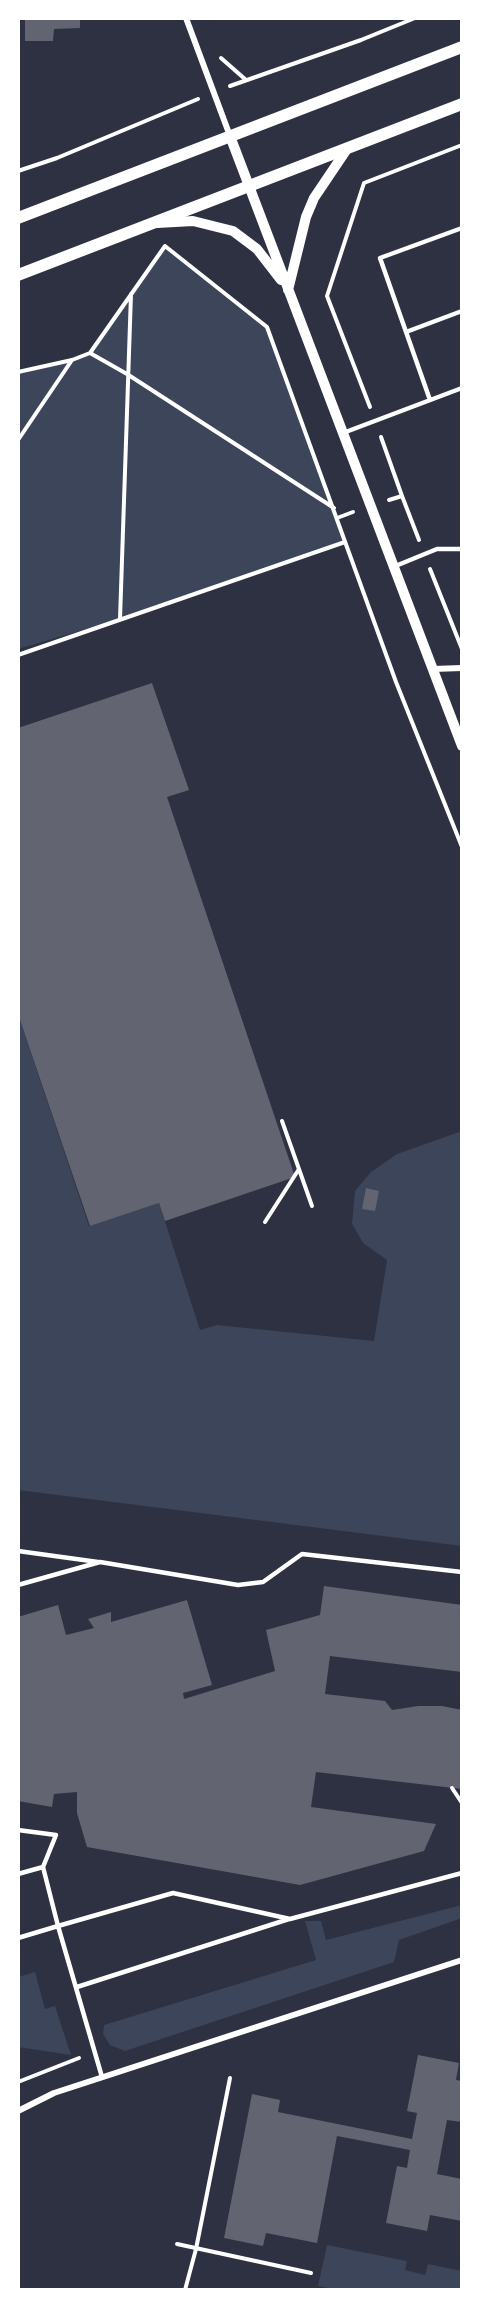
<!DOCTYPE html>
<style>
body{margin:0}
#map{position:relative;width:480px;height:2308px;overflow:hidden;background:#2d3142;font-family:"Alegreya Sans",sans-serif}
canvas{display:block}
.frame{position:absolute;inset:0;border:20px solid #fff;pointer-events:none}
</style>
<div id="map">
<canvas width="480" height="2308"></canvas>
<div class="frame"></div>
</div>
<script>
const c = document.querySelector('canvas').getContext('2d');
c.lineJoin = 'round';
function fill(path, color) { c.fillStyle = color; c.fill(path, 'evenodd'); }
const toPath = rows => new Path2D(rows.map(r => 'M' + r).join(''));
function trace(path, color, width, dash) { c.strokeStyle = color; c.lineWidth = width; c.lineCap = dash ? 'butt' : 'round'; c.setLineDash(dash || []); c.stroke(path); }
const green = toPath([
 [165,246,267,327,345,542,120,619,18,649,18,371,72,360,90,353],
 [18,1014,89,1226,159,1203,200,1330,217,1325,374,1341,387,1260,363,1243,352,1224,355,1191,371,1172,397,1154,462,1131,462,1546,18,1490],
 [462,1905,462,1918,399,1940,394,1962,125,2051,110,2045,103,2034,104,2025,316,1960,305,1921,321,1921,326,1940],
 [35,1972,45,2009,55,2006,71,2055,18,2047,18,1977],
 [327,2245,407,2261,405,2270,425,2275,428,2264,462,2271,461,2290,338,2290,318,2286]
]);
const building = toPath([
 [25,18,80,18,80,28,54,29,53,41,25,41],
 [152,683,189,790,167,797,295,1177,165,1221,159,1203,90,1226,18,1014,18,728],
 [366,1188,379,1191,375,1211,362,1209],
 [324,1586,462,1605,462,1672,330,1656,325,1694,385,1701,392,1710,418,1706,442,1706,462,1710,462,1789,316,1772,311,1807,436,1824,424,1851,300,1885,87,1847,77,1813,77,1792,54,1794,52,1807,18,1801,18,1617,58,1605,66,1635,94,1628,88,1619,111,1612,111,1622,187,1600,212,1685,183,1693,184,1699,275,1671,266,1630,320,1615],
 [418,2055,459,2063,456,2080,462,2081,462,2122,447,2120,437,2174,462,2179,462,2221,430,2215,427,2231,386,2223,397,2166,407,2168,410,2150,337,2136,317,2243,266,2233,263,2246,224,2238,252,2094,280,2100,278,2112,412,2139,417,2113,407,2111]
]);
const path = toPath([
 [221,58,246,80],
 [230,86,361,40,415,18],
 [18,171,57,158,198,99],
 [90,353,127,374,334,508],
 [18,372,72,360,90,353,165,246,267,327,396,682,462,847],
 [370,407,327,296,364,183,462,145],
 [381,437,402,496,389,500],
 [18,440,72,360],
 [402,496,419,540],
 [337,518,353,512],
 [430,569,462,649],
 [120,619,131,294],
 [18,655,345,542],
 [282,1121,312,1206],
 [265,1222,299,1169],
 [452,1788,462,1803],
 [18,2082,79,2058],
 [177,2244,311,2273],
 [185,2290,196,2249,230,2078]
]);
const service = toPath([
 [406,332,462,311],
 [430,400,380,258,462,228],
 [343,433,462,388],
 [393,567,437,549,462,549],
 [18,1551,98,1562],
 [18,1585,100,1562,238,1585,263,1582,302,1554,462,1572],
 [18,1830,56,1835,43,1867,58,1926,173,1893,290,1919,462,1873],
 [18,1874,43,1867],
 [18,1938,58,1926,102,2077],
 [77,1987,289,1919]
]);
const minor = toPath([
 [186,18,230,136],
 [433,669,462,668],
 [18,2111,54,2093,462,1960]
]);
const tertiary = toPath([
 [230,136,462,746],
 [157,223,193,221,233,231,257,249,281,280],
 [288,290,306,217,314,198,347,149]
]);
const secondary = toPath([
 [18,218,462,47],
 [18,275,462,104]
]);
fill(green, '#3c4559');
fill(building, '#626471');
trace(path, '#fff', 4);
trace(service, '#fff', 4.5);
trace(minor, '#fff', 6);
trace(tertiary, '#fff', 10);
trace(secondary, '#fff', 12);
</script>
